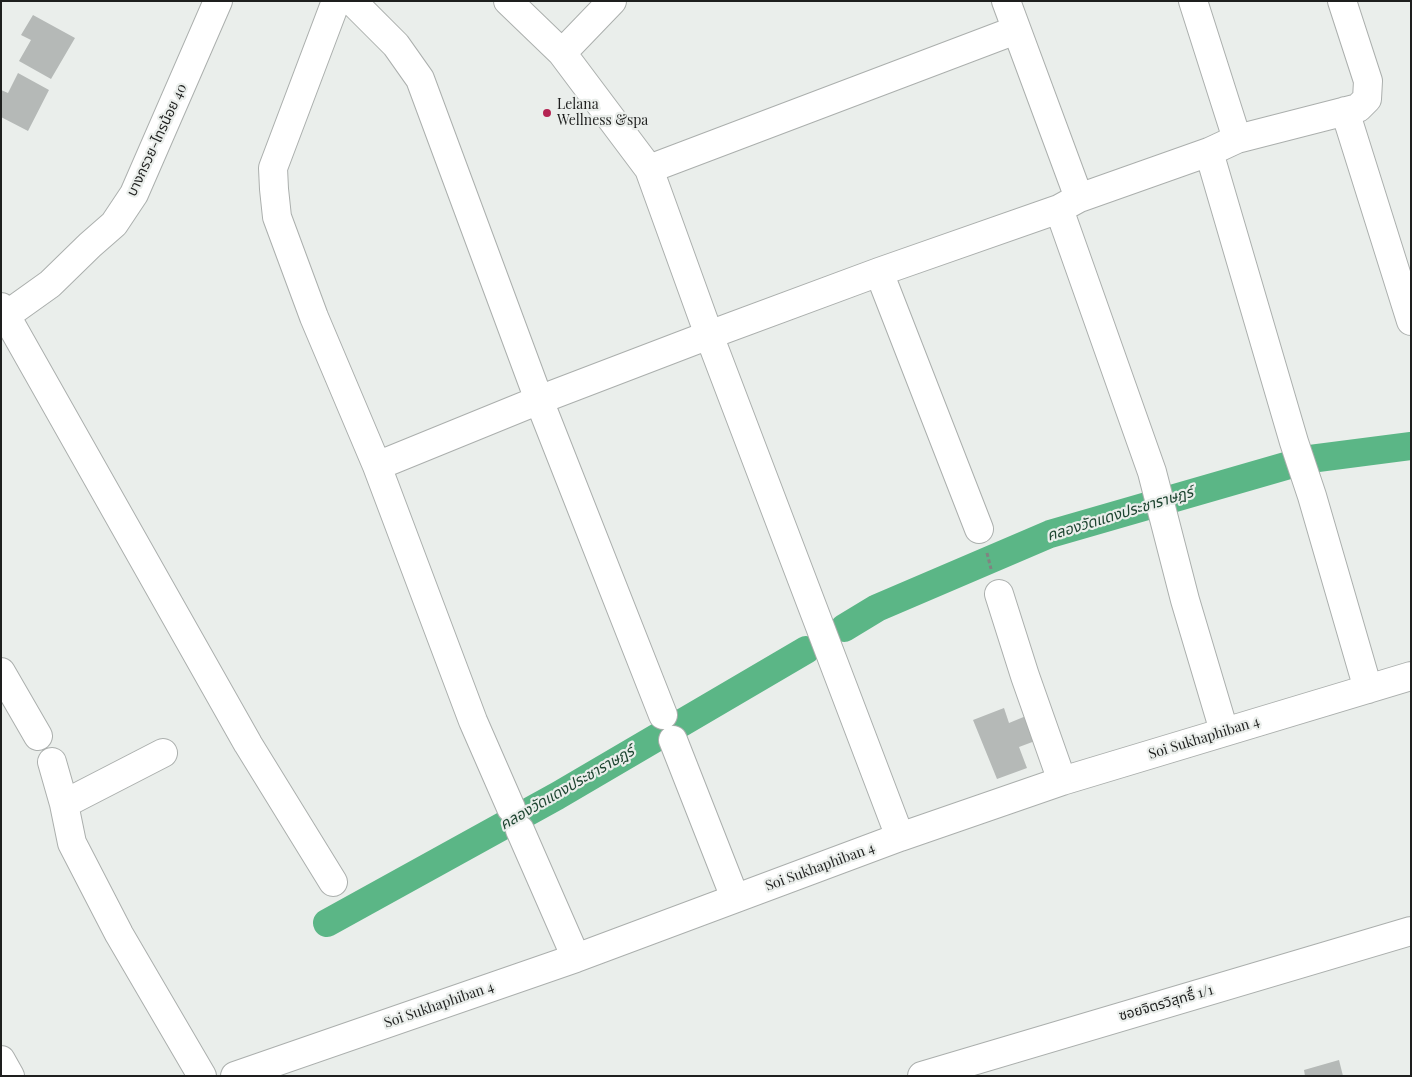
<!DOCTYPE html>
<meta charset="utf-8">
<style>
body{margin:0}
#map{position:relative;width:1412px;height:1077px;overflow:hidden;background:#eaeeeb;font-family:"Playfair Display",serif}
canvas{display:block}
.frame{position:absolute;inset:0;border:2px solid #1e1f1e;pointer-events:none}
</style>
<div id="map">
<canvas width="1412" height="1077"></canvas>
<div class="frame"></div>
</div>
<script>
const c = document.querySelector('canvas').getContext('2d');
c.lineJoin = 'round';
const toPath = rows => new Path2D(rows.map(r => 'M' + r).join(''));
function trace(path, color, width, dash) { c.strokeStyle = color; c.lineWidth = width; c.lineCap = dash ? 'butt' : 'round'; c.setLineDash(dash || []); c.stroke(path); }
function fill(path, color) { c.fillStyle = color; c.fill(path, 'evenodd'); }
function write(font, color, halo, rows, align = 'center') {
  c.font = font + ' "Playfair Display","Noto Sans Thai",serif'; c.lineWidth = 4.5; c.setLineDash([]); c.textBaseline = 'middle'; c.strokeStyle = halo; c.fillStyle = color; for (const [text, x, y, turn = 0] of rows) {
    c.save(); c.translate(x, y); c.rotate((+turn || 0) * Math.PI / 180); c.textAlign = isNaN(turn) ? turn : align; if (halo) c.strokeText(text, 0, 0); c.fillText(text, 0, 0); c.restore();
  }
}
const canal = toPath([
 [844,628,877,608,1050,534,1310,459,1411,446],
 [327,923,557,796,806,650]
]);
const building = toPath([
 [33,15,75,38,51,79,19,61,31,40,21,35],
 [18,73,49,90,28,131,1,117,1,90,8,93],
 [1004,708,1009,723,1026,716,1035,741,1019,747,1027,768,997,779,973,720],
 [1339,1060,1343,1076,1305,1076,1304,1070]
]);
const path = toPath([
 [987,553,991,569]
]);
const minor = toPath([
 [336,1,273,168,274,189,277,217,314,317,377,466,473,721,511,808],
 [352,1,396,45,420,79,539,400,663,715],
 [508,1,562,53,649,169,709,335,900,837],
 [1006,1,1079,198],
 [1193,1,1237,139],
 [562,53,612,1],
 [1345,111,1411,321],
 [1209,152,1294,442,1312,496,1368,689],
 [649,169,1016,30],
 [1059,209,1152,472,1185,600,1224,731],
 [879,272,979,529],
 [1,307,248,744,333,882],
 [1,319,50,284,90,245,114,224,134,194,218,1],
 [377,466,539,400,709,335,879,272,1059,209,1079,198,1209,152,1237,139,1358,108,1367,99,1368,81,1342,1],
 [999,594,1025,676,1062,781],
 [1,672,38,736],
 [673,740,735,898],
 [52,762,64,804,72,843,119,934,202,1076],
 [64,804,163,753],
 [520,830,576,958],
 [1,1060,10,1076],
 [235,1076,576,958,900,837,1062,781,1411,676],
 [922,1076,1411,931]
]);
const markers = [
 [547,113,5,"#b42452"]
];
const poiNames = [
 ["Lelana",557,105],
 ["Wellness &spa",557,121]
];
const streetNames = [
 ["บางกรวย-ไทรน้อย 40",157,140,-65],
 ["Soi Sukhaphiban 4",1204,738,-17],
 ["Soi Sukhaphiban 4",820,867,-20],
 ["ซอยจิตรวิสุทธื์ 1/1",1166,1003,-16],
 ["Soi Sukhaphiban 4",439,1005,-19]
];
const waterNames = [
 ["คลองวัดแดงประชาราษฎร์",1120,514,-17],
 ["คลองวัดแดงประชาราษฎร์",567,788,-30]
];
trace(canal, '#5bb686', 28);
fill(building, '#b5b9b7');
trace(minor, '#abafad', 30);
trace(path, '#818381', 3, [4, 2.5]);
trace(minor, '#fff', 28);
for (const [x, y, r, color] of markers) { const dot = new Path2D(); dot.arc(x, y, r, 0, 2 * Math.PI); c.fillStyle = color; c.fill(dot); trace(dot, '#eaeeeb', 2); }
write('14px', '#1e1f1e', '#eaeeeb', poiNames, 'left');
write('14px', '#1e1f1e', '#eaeeeb', streetNames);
write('italic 15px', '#1e4531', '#eaeeeb', waterNames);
</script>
